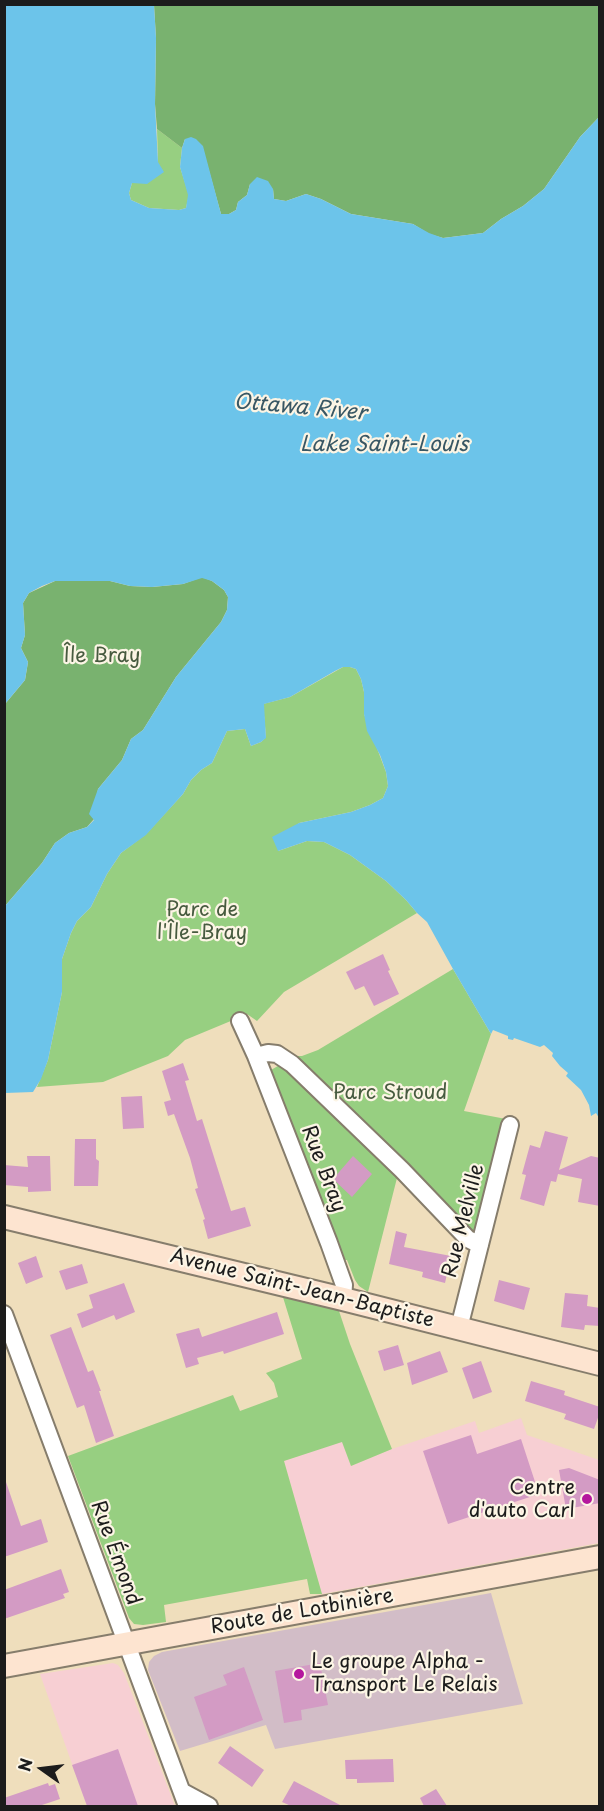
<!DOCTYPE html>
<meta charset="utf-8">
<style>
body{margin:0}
#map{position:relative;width:604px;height:1811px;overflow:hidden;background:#efdebc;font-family:"Playpen Sans",sans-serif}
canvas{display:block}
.frame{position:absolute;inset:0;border:6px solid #1c1c1c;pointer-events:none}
.north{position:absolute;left:12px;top:1739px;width:60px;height:60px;-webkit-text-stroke:4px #fcf5e5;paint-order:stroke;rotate:284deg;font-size:16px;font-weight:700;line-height:24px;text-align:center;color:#1c1c1c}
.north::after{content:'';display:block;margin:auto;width:21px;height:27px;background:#1c1c1c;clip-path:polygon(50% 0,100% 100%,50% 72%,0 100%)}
</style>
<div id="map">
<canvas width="604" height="1811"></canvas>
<div class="frame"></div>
<div class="north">N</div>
</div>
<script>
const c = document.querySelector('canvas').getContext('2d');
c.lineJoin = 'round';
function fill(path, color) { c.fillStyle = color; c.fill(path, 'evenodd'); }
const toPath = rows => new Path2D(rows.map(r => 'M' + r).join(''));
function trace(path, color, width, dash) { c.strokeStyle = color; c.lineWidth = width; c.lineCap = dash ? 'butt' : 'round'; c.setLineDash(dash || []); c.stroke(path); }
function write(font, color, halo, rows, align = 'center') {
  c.font = font + ' "Playpen Sans",sans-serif'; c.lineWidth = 4.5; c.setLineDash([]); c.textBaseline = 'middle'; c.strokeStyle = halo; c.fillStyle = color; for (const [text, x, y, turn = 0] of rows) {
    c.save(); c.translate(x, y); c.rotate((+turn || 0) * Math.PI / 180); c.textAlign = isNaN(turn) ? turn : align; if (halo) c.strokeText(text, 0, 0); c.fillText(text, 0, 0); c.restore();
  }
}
const built = toPath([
 [521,1418,527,1435,599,1460,599,1543,322,1594,284,1461,342,1441,351,1466,392,1449,475,1421,479,1433],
 [113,1663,118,1665,124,1673,175,1806,87,1806,40,1674]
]);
const industrial = toPath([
 [491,1593,523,1704,275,1749,266,1725,180,1751,148,1670,149,1662,154,1656,162,1652]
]);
const green = toPath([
 [157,129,182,148,180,167,189,195,186,208,179,210,149,208,131,200,129,193,132,183,158,162],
 [343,667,350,667,356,669,361,679,364,692,364,714,386,772,388,786,383,798,370,805,351,812,299,823,278,851,307,841,324,842,350,855,386,881,406,900,417,913,284,992,257,1021,247,1014,238,1018,185,1040,168,1056,103,1082,37,1087,48,1060,62,992,62,959,71,933,77,921,91,907,107,874,121,853,146,834,183,794,191,780,201,770,212,763,227,731,245,729,251,746,261,742,266,737,263,704,290,697],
 [453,969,491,1034,464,1111,506,1119,475,1233,470,1231,407,1167,397,1178,368,1292,359,1286,355,1280,347,1260,345,1260,271,1070,295,1056,302,1056,318,1050],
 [282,1294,338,1308,350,1344,392,1449,351,1466,342,1442,284,1461,322,1594,310,1594,307,1579,164,1605,166,1622,143,1625,134,1624,129,1618,68,1456,233,1395,240,1411,278,1397,274,1383,266,1373,302,1359]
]);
const forest = toPath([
 [154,5,599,5,599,117,580,137,544,189,523,206,501,219,483,233,443,238,429,234,413,224,351,214,321,199,306,194,286,201,274,199,273,189,250,184,247,195,238,202,236,210,229,214,221,214,202,146,185,139,182,148,157,129,155,104,156,38],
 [202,577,212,581,224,590,228,597,227,610,221,622,176,677,143,730,131,739,122,760,98,789,94,819,87,827,69,833,55,843,42,863,5,906,5,704,25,680,28,662,21,648,25,635,23,603,29,593,55,581,110,581,130,586,152,587,183,584]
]);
const water = toPath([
 [5,4,154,5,156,38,155,104,158,162,164,172,147,184,132,183,129,193,131,200,149,208,179,210,186,208,188,195,180,167,182,148,185,139,191,137,196,139,203,146,221,214,229,214,236,210,238,202,247,195,250,184,257,177,268,181,273,189,274,199,286,201,306,194,321,199,351,214,413,224,429,233,443,238,483,233,501,219,523,206,544,189,580,137,599,117,599,1118,596,1113,591,1116,589,1105,581,1090,566,1076,568,1073,560,1066,552,1056,553,1053,544,1045,540,1047,514,1038,513,1040,508,1039,508,1036,493,1030,491,1034,453,969,427,922,417,913,406,900,386,881,350,855,324,842,307,841,278,851,272,837,299,823,351,812,370,805,383,798,388,786,386,772,380,755,367,731,364,714,364,692,361,679,356,669,350,667,343,667,335,671,290,697,264,704,266,738,261,742,251,746,245,729,227,731,212,763,201,770,191,780,183,794,146,835,121,853,107,874,91,907,77,921,71,933,62,959,62,992,48,1060,41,1079,33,1092,5,1093,5,906,42,863,55,843,69,833,87,827,94,820,89,814,98,789,122,760,131,739,143,730,176,677,221,622,227,610,228,597,224,590,212,581,202,578,183,584,152,587,130,586,110,581,55,581,42,586,29,593,23,603,25,635,21,648,28,662,25,680,5,704]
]);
const building = toPath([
 [383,954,390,970,388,971,399,994,374,1006,364,986,355,990,346,972],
 [183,1063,189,1080,185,1081,197,1121,202,1119,231,1211,245,1207,251,1226,208,1239,203,1220,205,1219,195,1189,198,1188,190,1158,174,1114,168,1116,164,1102,171,1100,162,1071],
 [142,1096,144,1128,123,1129,121,1097],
 [545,1131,568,1137,559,1170,591,1156,600,1158,600,1206,578,1202,582,1179,558,1174,556,1182,551,1181,544,1206,520,1199,526,1175,522,1174,530,1145,540,1148],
 [75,1139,96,1139,96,1159,99,1161,98,1186,74,1186],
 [27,1156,50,1156,51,1191,28,1192,28,1187,4,1185,4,1165,28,1167],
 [353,1156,372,1174,352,1197,333,1179],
 [396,1231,407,1234,404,1247,451,1256,445,1283,422,1277,423,1272,389,1264],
 [36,1256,43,1277,26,1284,18,1263],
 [82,1264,88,1283,66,1290,59,1271],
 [499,1280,530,1288,524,1310,494,1301],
 [124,1283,135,1312,116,1320,114,1315,82,1328,77,1314,93,1308,89,1295],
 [565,1293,588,1295,587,1306,600,1308,600,1326,585,1325,584,1330,561,1327],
 [277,1312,284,1334,224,1354,223,1351,197,1358,199,1364,186,1368,176,1334,199,1328,202,1337],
 [71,1327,88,1372,93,1370,101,1391,99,1391,114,1436,96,1443,84,1405,77,1408,50,1335],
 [398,1345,404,1365,384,1371,378,1351],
 [440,1351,448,1372,412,1385,407,1363],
 [481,1361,492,1392,473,1399,462,1368],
 [531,1381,565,1391,564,1395,600,1407,600,1412,594,1429,564,1419,566,1414,525,1401],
 [471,1435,477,1454,521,1439,539,1494,448,1524,423,1451],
 [569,1468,600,1480,600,1503,566,1509,559,1470],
 [6,1482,21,1526,41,1519,48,1542,4,1557,4,1483],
 [61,1569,69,1592,63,1594,65,1598,4,1619,4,1590],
 [320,1663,328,1705,301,1710,302,1720,284,1723,275,1671],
 [244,1667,263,1720,209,1740,194,1697,227,1685,223,1675],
 [230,1746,264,1770,252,1787,218,1763],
 [118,1749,138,1806,87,1806,72,1765],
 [393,1759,394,1782,357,1783,357,1779,346,1779,345,1760],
 [294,1781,342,1806,291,1806,282,1802],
 [48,1783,49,1786,55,1784,60,1799,39,1806,4,1806,4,1798],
 [436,1789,447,1806,424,1806,420,1798]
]);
const street = toPath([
 [240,1021,256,1056,329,1243,344,1285,343,1299],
 [256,1056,268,1053,277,1054,292,1064,402,1170,468,1239,480,1245],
 [4,1314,187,1806],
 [459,1328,510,1125],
 [183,1792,209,1806]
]);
const secondary = toPath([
 [4,1217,343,1299,600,1364],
 [4,1666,600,1557]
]);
const markers = [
 [587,1499,6,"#b5179e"],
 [299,1674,6,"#b5179e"]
];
const parkNames = [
 ["Île Bray",102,656],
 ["Parc de",202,910],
 ["l'Île-Bray",202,933],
 ["Parc Stroud",390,1093]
];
const streetNames = [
 ["Rue Bray",323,1169,69],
 ["Rue Melville",464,1221,-76],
 ["Avenue Saint-Jean-Baptiste",302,1289,14],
 ["Rue Émond",115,1553,70],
 ["Route de Lotbinière",302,1612,-10]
];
const poiNames = [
 ["Centre",575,1488],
 ["d'auto Carl",575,1511],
 ["Le groupe Alpha -",311,1662,"left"],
 ["Transport Le Relais",311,1685,"left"]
];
const waterNames = [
 ["Ottawa River",300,408,5],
 ["Lake Saint-Louis",384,445]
];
fill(built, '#f7cfd3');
fill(industrial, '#d2bdc7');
fill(green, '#97cf81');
fill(forest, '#79b26f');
fill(water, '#6cc4ea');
fill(building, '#d39bc4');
trace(street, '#867d6c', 20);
trace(secondary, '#867d6c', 26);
trace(street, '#fff', 16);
trace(secondary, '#fde4d0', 22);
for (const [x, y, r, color] of markers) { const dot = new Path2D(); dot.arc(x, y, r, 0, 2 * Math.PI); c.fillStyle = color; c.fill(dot); trace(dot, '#fcf5e5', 2); }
write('20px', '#475b3f', '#fcf5e5', parkNames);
write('20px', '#1c1c1c', '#fcf5e5', streetNames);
write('20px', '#1c1c1c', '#fcf5e5', poiNames, 'right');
write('italic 21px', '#385764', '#fcf5e5', waterNames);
</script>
